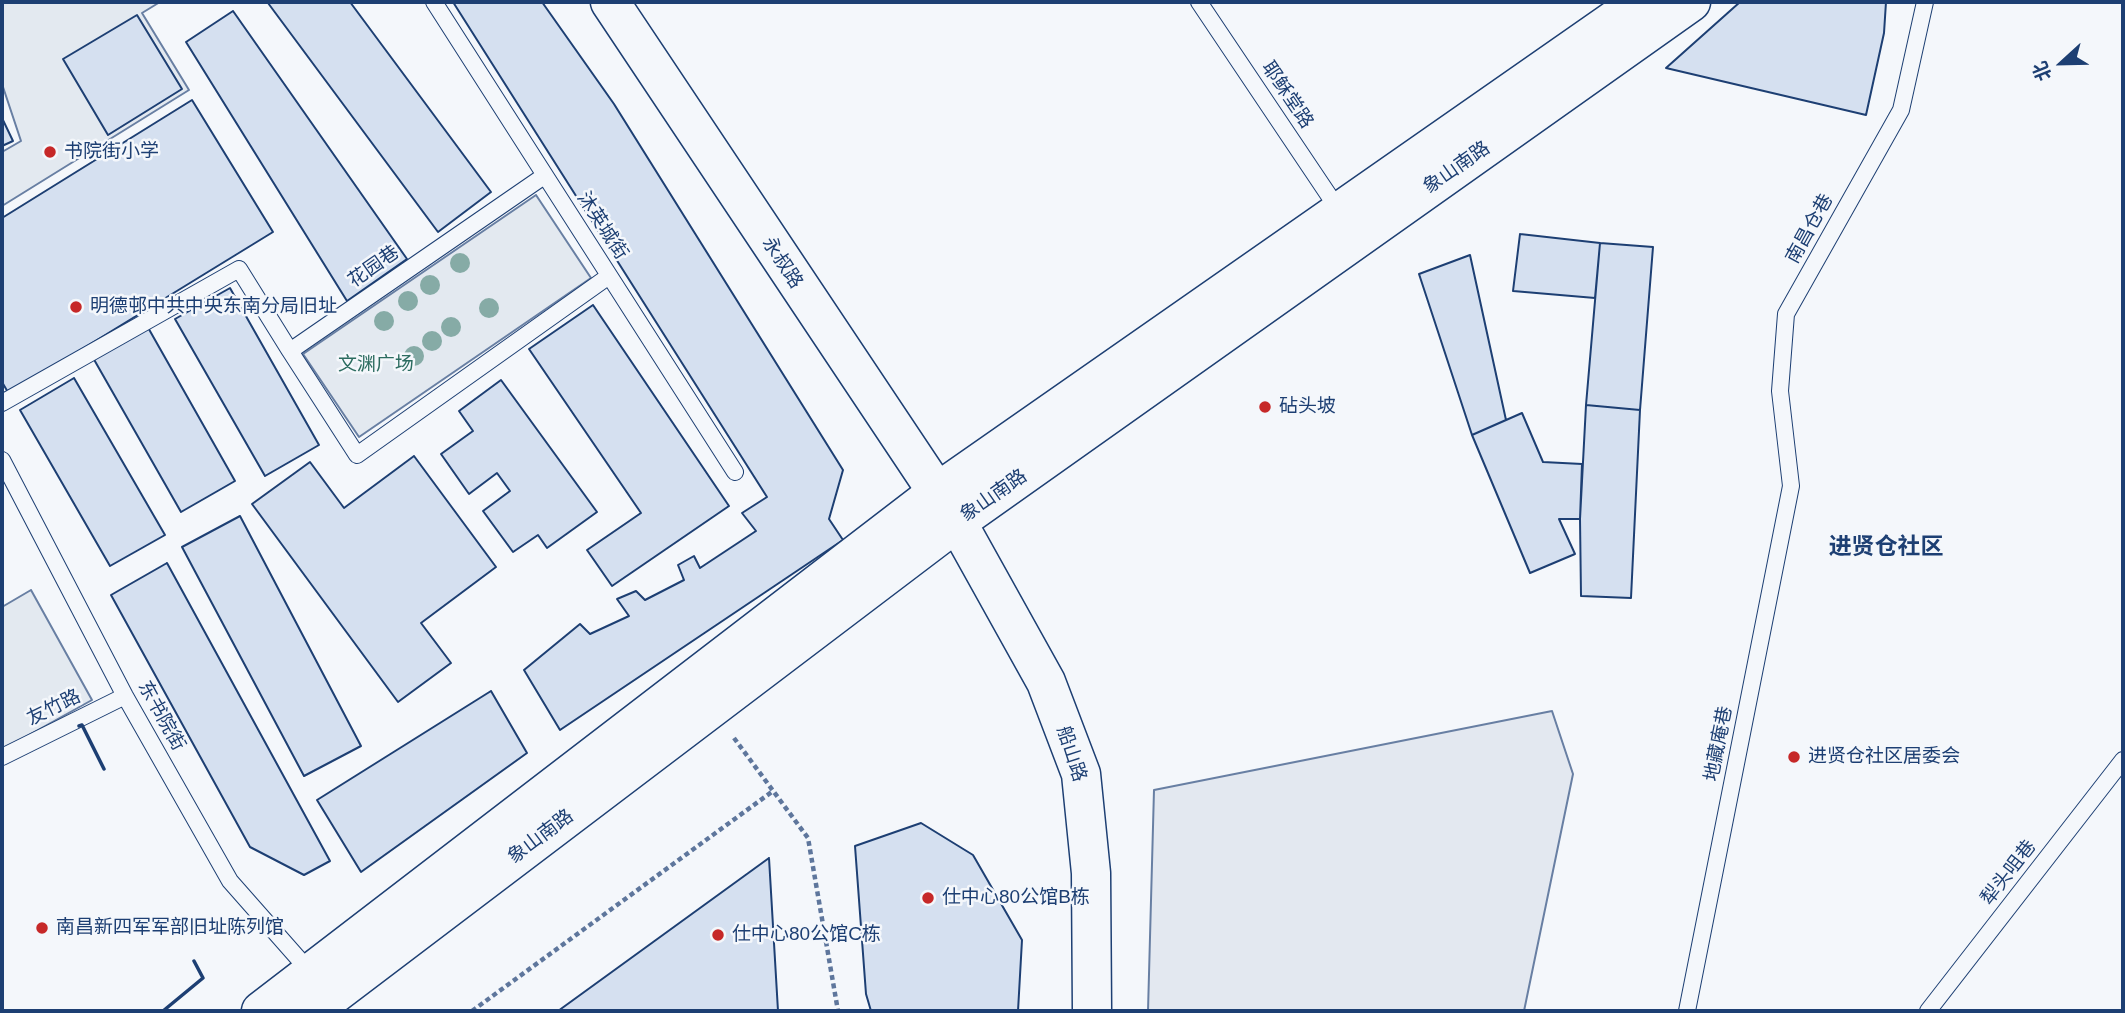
<!DOCTYPE html>
<meta charset="utf-8">
<style>
body{margin:0}
#map{position:relative;width:2125px;height:1013px;overflow:hidden;background:#f4f7fb;font-family:Arial,"Noto Sans SC",sans-serif}
canvas{display:block}
.frame{position:absolute;inset:0;border:4px solid #1d3f73;pointer-events:none}
.north{position:absolute;left:2027px;top:28px;width:70px;height:70px;-webkit-text-stroke:5px #f4f7fb;paint-order:stroke;rotate:248deg;font-size:19px;font-weight:700;line-height:28px;text-align:center;color:#1d3f73}
.north::after{content:'';display:block;margin:auto;width:24px;height:32px;background:#1d3f73;clip-path:polygon(50% 0,100% 100%,50% 72%,0 100%)}
</style>
<div id="map">
<canvas width="2125" height="1013"></canvas>
<div class="frame"></div>
<div class="north">北</div>
</div>
<script>
const c = document.querySelector('canvas').getContext('2d');
c.lineJoin = 'round';
function fill(path, color) { c.fillStyle = color; c.fill(path, 'evenodd'); }
const toPath = rows => new Path2D(rows.map(r => 'M' + r).join(''));
function trace(path, color, width, dash) { c.strokeStyle = color; c.lineWidth = width; c.lineCap = dash ? 'butt' : 'round'; c.setLineDash(dash || []); c.stroke(path); }
function write(font, color, halo, rows, align = 'center') {
  c.font = font + ' Arial,"Noto Sans SC",sans-serif'; c.lineWidth = 5; c.setLineDash([]); c.textBaseline = 'middle'; c.strokeStyle = halo; c.fillStyle = color; for (const [text, x, y, turn = 0] of rows) {
    c.save(); c.translate(x, y); c.rotate((+turn || 0) * Math.PI / 180); c.textAlign = isNaN(turn) ? turn : align; if (halo) c.strokeText(text, 0, 0); c.fillText(text, 0, 0); c.restore();
  }
}
const green = toPath([
 [2,2,160,2,142,13,189,90,2,206,2,152,21,141,2,84,2,2],
 [536,195,591,278,359,437,303,354,536,195],
 [31,590,92,700,2,750,2,607,31,590]
]);
const parking = toPath([
 [1552,711,1573,774,1524,1011,1148,1011,1154,790,1552,711]
]);
const building = toPath([
 [270,2,350,2,491,192,438,232,268,3,270,2],
 [453,2,542,2,614,104,843,470,829,519,843,540,560,730,524,670,580,624,590,634,629,616,617,599,636,591,645,600,684,580,678,565,694,556,700,568,756,531,742,513,767,497,453,2],
 [1740,2,1886,2,1884,33,1866,115,1666,68,1740,2],
 [233,11,407,259,347,301,186,42,233,11],
 [137,15,182,89,108,135,63,59,137,15],
 [192,100,273,232,9,394,2,382,2,218,192,100],
 [2,118,13,141,2,146,2,118],
 [1520,234,1600,243,1595,298,1513,291,1520,234],
 [1600,243,1653,247,1640,410,1586,405,1600,243],
 [1470,255,1506,420,1472,435,1419,274,1470,255],
 [230,288,319,445,265,476,175,319,230,288],
 [593,305,729,506,612,586,587,550,641,513,529,349,593,305],
 [146,324,235,481,181,512,92,356,146,324],
 [74,378,165,535,110,566,20,410,74,378],
 [501,380,597,512,547,548,538,535,513,552,483,511,510,491,497,473,469,494,441,454,473,431,459,411,501,380],
 [1586,405,1640,410,1631,598,1581,596,1580,519,1586,405],
 [1522,413,1543,462,1582,464,1580,519,1559,519,1575,554,1530,573,1472,435,1522,413],
 [414,456,496,567,421,623,451,663,398,702,252,504,310,462,344,508,414,456],
 [240,516,361,746,304,776,182,547,240,516],
 [167,563,330,861,304,875,250,847,111,595,167,563],
 [491,691,527,753,361,872,317,800,491,691],
 [921,823,973,855,1022,940,1018,1011,871,1011,866,994,855,846,921,823],
 [769,858,778,1011,558,1011,769,858]
]);
const path = toPath([
 [734,738,808,838,838,1011],
 [472,1011,773,791]
]);
const service = toPath([
 [434,2,735,472],
 [1199,2,1340,212],
 [290,351,357,455,609,276],
 [2,403,239,269,290,351,544,176],
 [2,460,125,696,230,881,312,974],
 [2,757,125,696],
 [1687,1011,1791,486,1780,391,1786,314,1901,110,1925,2],
 [1928,1011,2123,760]
]);
const tertiary = toPath([
 [610,2,957,522,1046,682,1081,774,1091,873,1092,1011]
]);
const primary = toPath([
 [261,1011,936,493,1640,2],
 [312,1011,957,522,1691,2]
]);
const wall = toPath([
 [79,726,82,725,104,769],
 [163,1011,203,978,194,961]
]);
const trees = [
 [460,263],
 [430,285],
 [408,301],
 [489,308],
 [384,321],
 [451,327],
 [432,341],
 [414,356]
];
const markers = [
 [50,152,7,"#c62828"],
 [76,307,7,"#c62828"],
 [1265,407,7,"#c62828"],
 [1794,757,7,"#c62828"],
 [928,898,7,"#c62828"],
 [42,928,7,"#c62828"],
 [718,935,7,"#c62828"]
];
const streetNames = [
 ["耶稣堂路",1287,95,56],
 ["象山南路",1457,168,-35],
 ["沐英城街",602,226,57],
 ["南昌仓巷",1810,229,-61],
 ["永叔路",782,263,57],
 ["花园巷",374,267,-35],
 ["象山南路",994,496,-35],
 ["友竹路",54,708,-26],
 ["东书院街",161,716,61],
 ["地藏庵巷",1719,744,-79],
 ["船山路",1071,754,72],
 ["象山南路",541,837,-37],
 ["犁头咀巷",2009,873,-52]
];
const poiNames = [
 ["书院街小学",64,152],
 ["明德邨中共中央东南分局旧址",90,307],
 ["砧头坡",1279,407],
 ["进贤仓社区居委会",1808,757],
 ["仕中心80公馆B栋",942,898],
 ["南昌新四军军部旧址陈列馆",56,928],
 ["仕中心80公馆C栋",732,935]
];
const parkNames = [
 ["文渊广场",376,365]
];
const quarterNames = [
 ["进贤仓社区",1886,548]
];
fill(green, '#e3e9f0');
trace(green, '#687fa3', 2);
fill(parking, '#e3e8f0');
trace(parking, '#687fa3', 2);
fill(building, '#d5e0f0');
trace(building, '#1d3f73', 2);
trace(service, '#1d3f73', 18);
trace(tertiary, '#1d3f73', 41);
trace(primary, '#1d3f73', 41);
trace(path, '#5e769c', 4.5, [5, 3.5]);
trace(service, '#f4f7fb', 16);
trace(tertiary, '#f4f7fb', 38);
trace(primary, '#f4f7fb', 38);
trace(wall, '#1d3f73', 3.5);
c.fillStyle = '#86aba6';
for (const [x, y] of trees) { c.beginPath(); c.arc(x, y, 10, 0, 2 * Math.PI); c.fill(); }
for (const [x, y, r, color] of markers) { const dot = new Path2D(); dot.arc(x, y, r, 0, 2 * Math.PI); c.fillStyle = color; c.fill(dot); trace(dot, '#f4f7fb', 2.5); }
write('19px', '#1d3f73', '#f4f7fb', streetNames);
write('19px', '#1d3f73', '#f4f7fb', poiNames, 'left');
write('19px', '#2c6c60', '#f4f7fb', parkNames);
write('bold 23px', '#1d3f73', '#f4f7fb', quarterNames);
</script>
